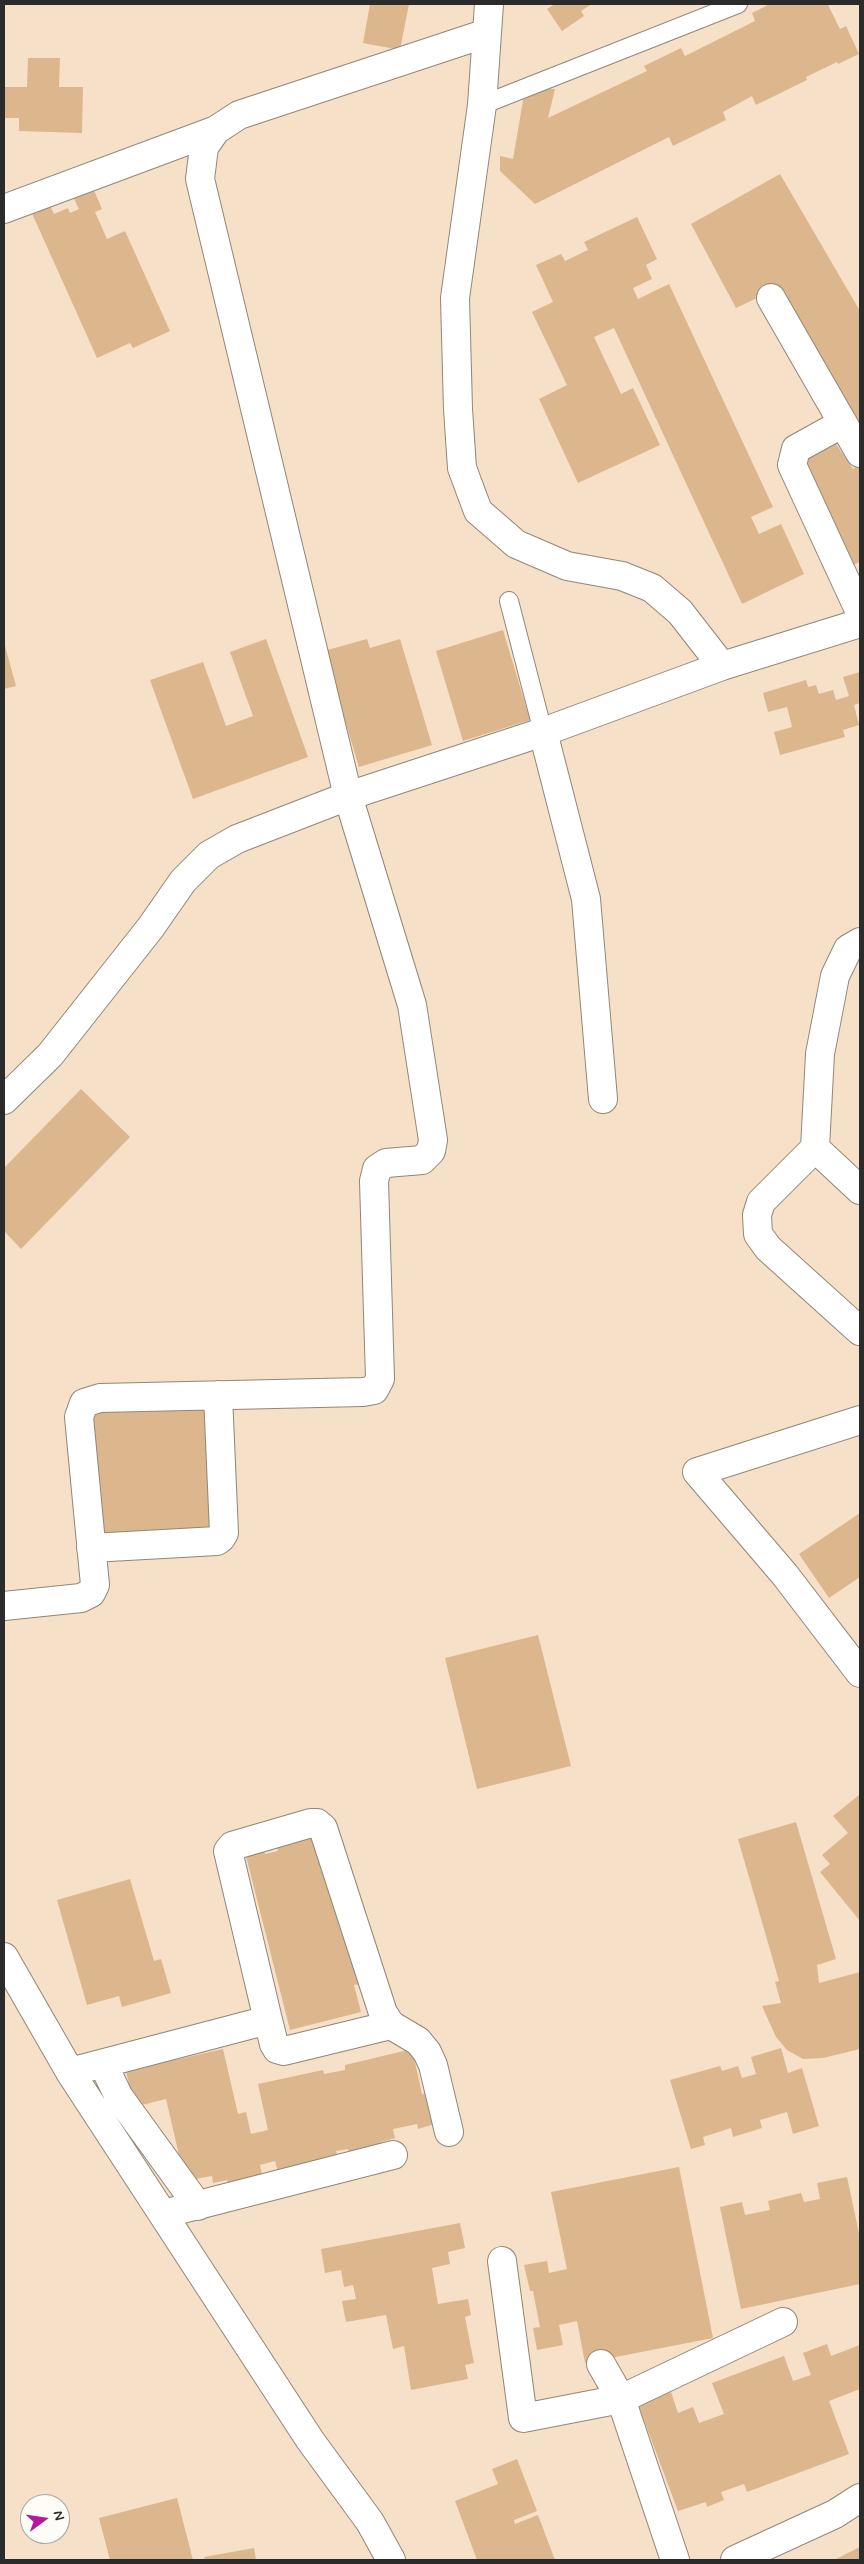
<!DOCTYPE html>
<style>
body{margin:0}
#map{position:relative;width:864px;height:2564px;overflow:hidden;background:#f6e0c7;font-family:Mynerve,sans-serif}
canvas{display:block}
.frame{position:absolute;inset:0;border:5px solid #2b2b2b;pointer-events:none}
.north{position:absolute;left:20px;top:2494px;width:50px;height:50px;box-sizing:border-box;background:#fdfcf7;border:1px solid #a9a8a5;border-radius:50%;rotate:76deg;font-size:14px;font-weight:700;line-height:20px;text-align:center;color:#2b2b2b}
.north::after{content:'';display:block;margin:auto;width:18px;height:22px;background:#b5179e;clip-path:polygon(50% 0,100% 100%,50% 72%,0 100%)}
</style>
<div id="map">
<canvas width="864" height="2564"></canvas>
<div class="frame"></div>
<div class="north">N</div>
</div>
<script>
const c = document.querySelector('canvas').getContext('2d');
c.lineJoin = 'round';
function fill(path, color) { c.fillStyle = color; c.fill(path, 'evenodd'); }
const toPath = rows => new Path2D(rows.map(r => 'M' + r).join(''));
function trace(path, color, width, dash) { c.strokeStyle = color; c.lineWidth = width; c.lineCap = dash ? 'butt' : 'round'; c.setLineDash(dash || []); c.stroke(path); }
const building = toPath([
 [370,4,409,4,400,50,363,43],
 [555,4,592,4,581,11,584,16,562,31,547,9],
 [770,4,831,4,828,5,840,29,846,26,859,54,838,64,837,62,806,77,807,80,756,105,752,96,723,112,726,120,673,146,669,137,535,204,500,171,500,156,513,159,525,89,555,89,548,118,647,71,644,66,681,48,685,56,755,21,752,13],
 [28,58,60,58,59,87,83,87,82,133,19,131,19,118,4,118,4,87,27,87],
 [780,174,860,311,860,436,776,289,736,308,691,224],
 [90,181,102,209,95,212,107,239,125,231,170,331,133,348,130,343,97,358,30,209,48,201,54,214,68,208,70,213,79,209,70,191],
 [637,217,657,259,646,265,652,279,633,288,638,299,669,284,773,507,751,517,759,534,781,524,804,574,742,604,614,328,594,337,621,394,633,388,660,445,578,483,539,399,567,385,532,312,553,302,536,265,561,254,565,261,588,250,584,242],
 [834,441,853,469,859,465,860,467,860,562,853,565,795,462],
 [503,630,530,720,463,741,436,651],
 [266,639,308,757,193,799,150,680,203,662,226,726,253,716,230,652],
 [367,639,370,648,400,639,432,745,359,767,324,651],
 [4,642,16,686,4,689],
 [860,672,860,703,854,705,859,725,843,730,845,737,780,755,774,732,792,727,787,707,768,712,763,693,806,680,808,687,816,685,819,694,833,690,836,700,849,696,843,677],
 [81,1089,130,1137,21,1249,4,1231,4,1168],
 [209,1406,213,1533,94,1538,90,1411],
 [860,1513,860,1577,829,1598,799,1554],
 [538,1635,571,1766,477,1789,445,1658],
 [859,1795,860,1796,860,1921,820,1872,830,1864,822,1855,848,1833,833,1816],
 [796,1822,836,1959,817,1965,819,1983,860,1972,860,2049,823,2058,803,2059,787,2050,776,2037,762,2006,781,2003,775,1982,779,1981,738,1839],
 [316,1833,337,1917,344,1915,362,1984,354,1985,361,2012,290,2030,245,1852,263,1847,265,1854,278,1851,276,1843],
 [130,1879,154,1961,161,1959,171,1993,122,2007,119,1996,87,2005,57,1900],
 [781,2048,788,2073,802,2068,819,2126,793,2134,787,2112,760,2120,762,2128,733,2137,731,2128,703,2137,705,2145,691,2149,670,2080,720,2066,722,2071,738,2066,742,2078,756,2074,751,2057],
 [223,2049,238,2114,246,2112,251,2134,268,2130,258,2084,323,2070,324,2074,345,2070,345,2065,412,2049,422,2094,436,2091,438,2123,418,2129,417,2124,393,2129,395,2138,381,2142,382,2148,350,2156,348,2149,336,2151,338,2158,278,2172,275,2161,260,2165,263,2179,229,2187,227,2180,213,2183,212,2176,185,2181,166,2099,134,2107,126,2071],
 [679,2167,713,2338,585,2363,577,2321,559,2325,563,2345,537,2350,533,2328,540,2327,533,2291,530,2291,524,2265,547,2261,549,2273,567,2269,551,2192],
 [847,2177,860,2238,860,2284,741,2309,720,2207,742,2202,745,2215,770,2210,768,2201,801,2193,804,2202,820,2199,817,2183],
 [460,2223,465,2248,448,2252,450,2264,432,2268,438,2304,468,2299,471,2315,465,2317,474,2363,465,2365,468,2379,411,2390,404,2346,393,2349,386,2315,346,2322,342,2301,356,2299,353,2285,344,2287,341,2270,325,2273,321,2249],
 [827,2344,831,2356,860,2345,860,2389,829,2401,849,2454,747,2492,744,2484,721,2492,724,2500,707,2507,706,2502,678,2511,638,2404,671,2392,678,2413,693,2407,699,2423,724,2414,712,2383,784,2356,793,2381,811,2375,803,2353],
 [517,2459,537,2511,514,2520,515,2524,538,2515,555,2560,477,2560,455,2501,498,2484,492,2469],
 [177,2498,193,2560,110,2560,99,2518],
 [860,2547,860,2560,834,2560],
 [254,2548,256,2560,205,2560,204,2557]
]);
const service = toPath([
 [482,105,738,4],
 [509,601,543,732]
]);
const minor = toPath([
 [489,4,482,105,455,298,458,409,462,468,478,511,516,544,567,566,622,576,652,588,680,612,722,666],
 [4,209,216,130],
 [771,298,860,453],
 [843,423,796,449,792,465,860,612],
 [543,732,586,899,603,1099],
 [860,942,848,949,835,976,820,1054,815,1148,761,1202,757,1215,758,1234,768,1248,860,1331],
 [815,1148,860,1190],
 [860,1420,697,1472,785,1575,860,1673],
 [91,1548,217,1541,221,1538,224,1533,218,1395],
 [4,1606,81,1598,91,1593,95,1585,79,1417,84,1403,100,1398,363,1392,374,1390,380,1379,374,1181,377,1169,386,1163,422,1160,431,1151,433,1140,412,1005,348,796,200,179,204,147,216,130,239,115,487,33],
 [4,1957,70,2072,310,2440,370,2522,391,2560],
 [268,2020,274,2044,277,2049,284,2051,391,2025],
 [103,2064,119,2097,198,2206],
 [70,2072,268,2020,228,1851,232,1846,311,1823,317,1823,323,1828,383,2013,391,2025,418,2041,427,2052,433,2065,449,2132],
 [163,2214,393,2155],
 [502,2261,523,2418,621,2399,783,2322],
 [601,2364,621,2399,675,2560],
 [735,2560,835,2514,860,2498]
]);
const tertiary = toPath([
 [4,1100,50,1055,151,927,183,881,209,855,237,839,348,796,543,732,722,666,860,623]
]);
fill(building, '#dcb78d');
trace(service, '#908679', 20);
trace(minor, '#908679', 30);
trace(tertiary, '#908679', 30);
trace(service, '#fff', 18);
trace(minor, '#fff', 28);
trace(tertiary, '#fff', 28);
</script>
